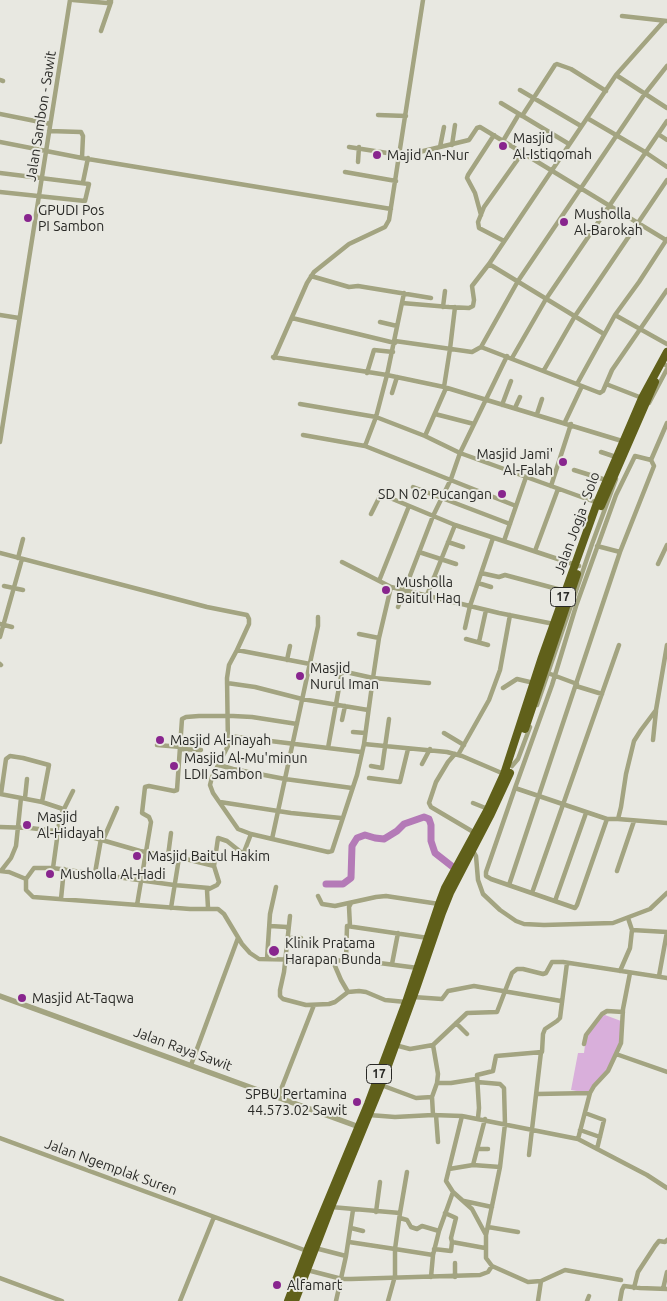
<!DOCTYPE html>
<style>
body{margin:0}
canvas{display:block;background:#e8e8e1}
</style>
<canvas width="667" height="1301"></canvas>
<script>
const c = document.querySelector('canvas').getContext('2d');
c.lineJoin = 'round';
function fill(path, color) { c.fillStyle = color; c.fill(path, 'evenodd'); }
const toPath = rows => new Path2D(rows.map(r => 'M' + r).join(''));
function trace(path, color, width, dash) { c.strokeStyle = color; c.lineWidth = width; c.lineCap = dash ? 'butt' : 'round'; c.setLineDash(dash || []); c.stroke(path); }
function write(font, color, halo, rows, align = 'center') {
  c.font = font + ' Ubuntu,sans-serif'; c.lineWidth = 4; c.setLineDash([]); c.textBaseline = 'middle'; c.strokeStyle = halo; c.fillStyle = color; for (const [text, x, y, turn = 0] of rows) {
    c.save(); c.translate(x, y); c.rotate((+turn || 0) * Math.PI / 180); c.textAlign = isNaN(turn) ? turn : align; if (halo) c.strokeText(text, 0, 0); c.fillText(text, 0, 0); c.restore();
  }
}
const green = toPath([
 [605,1015,621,1021,619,1046,606,1072,589,1093,571,1090,578,1053,584,1053,586,1037,601,1016]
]);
const river = toPath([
 [326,884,343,884,351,878,352,846,357,838,365,835,375,838,384,839,397,831,404,824,424,817,429,819,431,825,431,841,435,853,458,871]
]);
const minor = toPath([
 [73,0,107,3,111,0],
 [622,16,667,21],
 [101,31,111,2],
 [616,75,667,108],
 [0,80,3,81],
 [520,90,581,126],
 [501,103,569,144],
 [0,114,50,124],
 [378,115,406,116],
 [522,116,555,65,557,64,571,69,606,91],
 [587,118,645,152,667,167],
 [49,131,81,132,83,136,82,158],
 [658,134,667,140],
 [503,141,519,114],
 [0,142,82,158,391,209],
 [452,145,455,125],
 [349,147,400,155,411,154,469,140,477,128,480,127,666,240],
 [440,147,444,127],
 [358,162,359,147],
 [345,172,396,181],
 [0,173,89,184,85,201,0,192],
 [83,182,88,158],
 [481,215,475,193,467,178,468,175,494,135],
 [504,241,479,228,478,222,484,207,523,152],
 [489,264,604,334],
 [311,276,349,287,358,286,431,298],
 [402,303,449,307,469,308,473,306,474,300,472,286,489,264,616,75,664,21],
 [443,307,445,291],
 [0,315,19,318],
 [615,315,667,344],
 [292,318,395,343],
 [380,322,397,326],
 [395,341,472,352,481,347,518,281,644,95,667,66],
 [481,347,600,393,603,391,612,370,667,290],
 [273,357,387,375,444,387,622,441],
 [274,358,307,283,314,272,349,244,385,227,389,220,423,0],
 [512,358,546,299,667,121],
 [661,362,667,366],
 [544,370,575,316,667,180],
 [367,373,374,350,393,352],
 [577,384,615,315,639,282,667,239],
 [606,384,642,398],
 [444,387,450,349,455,307],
 [392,393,397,377],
 [649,403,667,369],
 [300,404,376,417,425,436,460,453,598,503],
 [502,405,511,381],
 [515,408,520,397],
 [435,414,474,424],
 [537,414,542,399],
 [565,422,582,386],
 [303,435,365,446,516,506],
 [425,436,446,388],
 [0,442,70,0],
 [365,446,376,417,387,375,404,293],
 [601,452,616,457],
 [574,470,606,480],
 [551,486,571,424],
 [413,487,510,524],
 [371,514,380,496,383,495,455,525,579,566],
 [504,541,526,477],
 [448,542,463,547],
 [597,546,620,552],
 [535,551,558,489],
 [419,552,456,564],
 [0,553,207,607,247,615,249,619,249,624,237,650],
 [18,558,23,539],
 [342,562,391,587,499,613,554,624],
 [658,564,667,545],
 [481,573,499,577,505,575,565,591],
 [434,577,450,582],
 [379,581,409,506],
 [478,583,491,587],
 [4,586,23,590],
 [391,587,379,638,373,678,364,744,357,775,332,851,328,852,251,834,238,829,213,793,210,785,212,777,228,746,227,678,229,665,237,650,310,664,373,678,429,683],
 [427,595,455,525],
 [398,607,433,516,451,479,460,453,507,356],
 [0,624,12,627],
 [465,628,470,606,493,538],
 [359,634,379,638],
 [0,637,22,559],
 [466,639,488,645],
 [479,642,486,610],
 [287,660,290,646],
 [0,664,1,665],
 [545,672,577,684],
 [227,683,255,687,302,699,368,710],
 [576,686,602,694],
 [503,688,517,679,534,683],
 [537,705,592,544,616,479],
 [342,720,345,706],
 [353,732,365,733],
 [444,733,464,745],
 [229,736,361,752],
 [653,740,656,711],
 [364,744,447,752,462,756,504,774],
 [157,745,181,747],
 [328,748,342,671],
 [181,749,201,750],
 [455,754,448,762,436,782,429,803,431,807,475,833],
 [458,755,489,700,500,670,510,615],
 [422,764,430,749],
 [219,765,233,769,285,779,352,788],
 [371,766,382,768,389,719],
 [512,766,518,759,530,727],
 [369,778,400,782,408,749],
 [515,788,607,819,577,905,575,908,491,879,486,876,486,872,515,788,552,685,576,606,616,495,635,456,651,460],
 [0,794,42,802,63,809],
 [1,794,6,759,10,756,23,758,49,765,42,802],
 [25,798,27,779],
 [220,802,291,813,341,818],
 [473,803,488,809],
 [607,819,618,819,621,807,626,774,634,741,641,730,656,710,667,645],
 [618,819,667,823],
 [0,827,30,828,81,834,140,851,190,860,214,866],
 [272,839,318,626,318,617],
 [103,840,117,808],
 [472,849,476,856,478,880,483,894,500,910,516,921,524,924,544,925,613,923,650,909,667,893],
 [168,856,171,833],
 [53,868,60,817,73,791],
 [0,871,9,872,26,879,26,890,33,897,190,909,218,909,224,914,242,944,250,953,259,959,364,961,418,968],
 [1,871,11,858,16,846,21,798],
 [617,871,634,821],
 [95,873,101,839],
 [26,879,34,868,53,868,174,885,209,888],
 [509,885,620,552,654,466,651,460,667,423],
 [532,893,619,645],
 [318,896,322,904,335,906,376,897,386,896,439,904],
 [61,899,64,869],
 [555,901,586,813],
 [137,905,151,822,149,817,142,813,145,787,149,786,174,791,177,790,182,719,186,717,199,716,233,716,252,717,297,724],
 [171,908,179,858],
 [208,908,207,890,217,885,219,882,214,866,218,838,227,841,242,853,244,852,251,834],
 [290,916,284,972,280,990,280,996,283,999,306,1005,329,1004,335,1002,348,992,359,991,366,992,385,1000,406,1002],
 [628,918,632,930,667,932],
 [270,926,287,927,288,929],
 [350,926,349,907,351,903,353,902],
 [287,938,301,938],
 [267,959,270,914,276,887],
 [332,959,341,980,348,992],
 [346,960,347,926,428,938],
 [392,964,398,933],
 [620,971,630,948,632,930],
 [659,976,667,932],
 [413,997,442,999,448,991,474,986,561,1001],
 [456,1023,467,1034],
 [584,1044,586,1035,602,1014,607,1011,623,1012],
 [395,1045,410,1049,433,1045,467,1013,497,1012,512,973,517,969,523,969,543,974,546,973,552,962,563,962,667,978],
 [616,1054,667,1072],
 [191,1065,238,938],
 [477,1082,500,1084,504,1088,505,1124,500,1167,486,1235],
 [437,1083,451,1083,476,1079],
 [381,1085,416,1098,432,1097,437,1083,438,1074,433,1045],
 [537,1094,590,1093],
 [278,1097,314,1005],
 [432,1097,433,1115],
 [585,1113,604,1120,597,1149],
 [369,1115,395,1117,433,1115,462,1116,578,1139,647,1175,667,1188],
 [436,1115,438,1142],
 [462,1116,446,1181,453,1192,472,1209,486,1235,486,1258,492,1266],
 [478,1118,479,1108,477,1075,493,1071,496,1056,542,1052,543,1034,545,1029,557,1021,560,1018,567,963],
 [580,1130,600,1137],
 [0,1138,307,1251],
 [578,1139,590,1093,594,1086,608,1071,621,1043,623,1009,630,973],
 [477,1149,488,1149],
 [529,1155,541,1052],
 [473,1165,485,1119],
 [449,1169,473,1165,500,1167],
 [464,1201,492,1207],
 [331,1207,400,1213,395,1249,433,1255],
 [376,1212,380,1182],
 [400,1213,407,1172],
 [445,1213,456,1218,451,1238,452,1242,485,1248],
 [400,1218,407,1220,411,1227,417,1229,422,1226,439,1231],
 [488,1227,518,1232],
 [351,1228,363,1231],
 [349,1242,395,1249,395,1276,388,1301],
 [315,1248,346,1256,353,1210],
 [434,1249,451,1251,452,1242],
 [455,1263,455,1277],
 [307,1270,342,1279,351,1279,480,1275,488,1272,492,1266,528,1282,541,1281,565,1270,621,1280],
 [431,1277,433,1255,439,1231,453,1192],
 [0,1278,62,1301],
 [634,1288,638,1272,655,1246,659,1241,665,1242,667,1240],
 [663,1289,667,1272],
 [180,1301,214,1217],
 [336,1301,346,1256],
 [538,1301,541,1281],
 [587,1301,589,1296],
 [620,1301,622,1290,624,1286,640,1288,667,1289]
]);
const tertiary = toPath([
 [0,996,362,1128]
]);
const trunk = toPath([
 [601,506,655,382],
 [525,729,577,574],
 [288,1301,309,1246,368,1104,406,1002,439,904,445,888,488,809,504,774,542,657,597,503,642,398,667,352],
 [295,1301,331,1207,381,1085,417,986,442,913,450,893,490,816,510,773]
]);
const markers = [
 [503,146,5,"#88258e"],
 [377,155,5,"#88258e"],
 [28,218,5,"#88258e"],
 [564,222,5,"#88258e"],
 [563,462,5,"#88258e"],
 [502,494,5,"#88258e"],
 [386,590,5,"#88258e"],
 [300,676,5,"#88258e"],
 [160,740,5,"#88258e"],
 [174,766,5,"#88258e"],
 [27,825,5,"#88258e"],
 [137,856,5,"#88258e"],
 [50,874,5,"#88258e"],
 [274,951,6,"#88258e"],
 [22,998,5,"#88258e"],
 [357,1102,5,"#88258e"],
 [277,1285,5,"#88258e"]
];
const shields = [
 [563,597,25],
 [379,1074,25]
];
const shieldNames = [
 ["17",563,597],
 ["17",379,1074]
];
const streetNames = [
 ["Jalan Sambon - Sawit",41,116,-81],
 ["Jalan Jogja - Solo",577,523,-70],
 ["Jalan Raya Sawit",183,1049,20],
 ["Jalan Ngemplak Suren",111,1167,20]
];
const poiNames = [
 ["Masjid",513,138],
 ["Al-Istiqomah",513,154],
 ["Majid An-Nur",387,155],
 ["GPUDI Pos",38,210],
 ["PI Sambon",38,226],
 ["Musholla",574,214],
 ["Al-Barokah",574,230],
 ["Masjid Jami'",553,454,"right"],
 ["Al-Falah",553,470,"right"],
 ["SD N 02 Pucangan",492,494,"right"],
 ["Musholla",396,582],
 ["Baitul Haq",396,598],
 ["Masjid",310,668],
 ["Nurul Iman",310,684],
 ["Masjid Al-Inayah",170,740],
 ["Masjid Al-Mu'minun",184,758],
 ["LDII Sambon",184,774],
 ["Masjid",37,817],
 ["Al-Hidayah",37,833],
 ["Masjid Baitul Hakim",147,856],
 ["Musholla Al-Hadi",60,874],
 ["Klinik Pratama",285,943],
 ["Harapan Bunda",285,959],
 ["Masjid At-Taqwa",32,998],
 ["SPBU Pertamina",347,1094,"right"],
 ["44.573.02 Sawit",347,1110,"right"],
 ["Alfamart",287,1285]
];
fill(green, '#d9afdb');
trace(river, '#b47ab7', 7);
trace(minor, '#a3a481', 4.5);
trace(tertiary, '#a3a481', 5.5);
trace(trunk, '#60601a', 8);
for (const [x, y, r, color] of markers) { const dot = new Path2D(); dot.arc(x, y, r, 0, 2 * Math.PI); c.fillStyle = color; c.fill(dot); trace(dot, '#e8e8e1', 2); }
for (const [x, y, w] of shields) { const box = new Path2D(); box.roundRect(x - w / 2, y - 9.5, w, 19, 4); c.fillStyle = '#e8e8e1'; c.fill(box); trace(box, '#292926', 1); }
write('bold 12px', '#292926', null, shieldNames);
write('14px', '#292926', '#e8e8e1', streetNames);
write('14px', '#292926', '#e8e8e1', poiNames, 'left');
</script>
